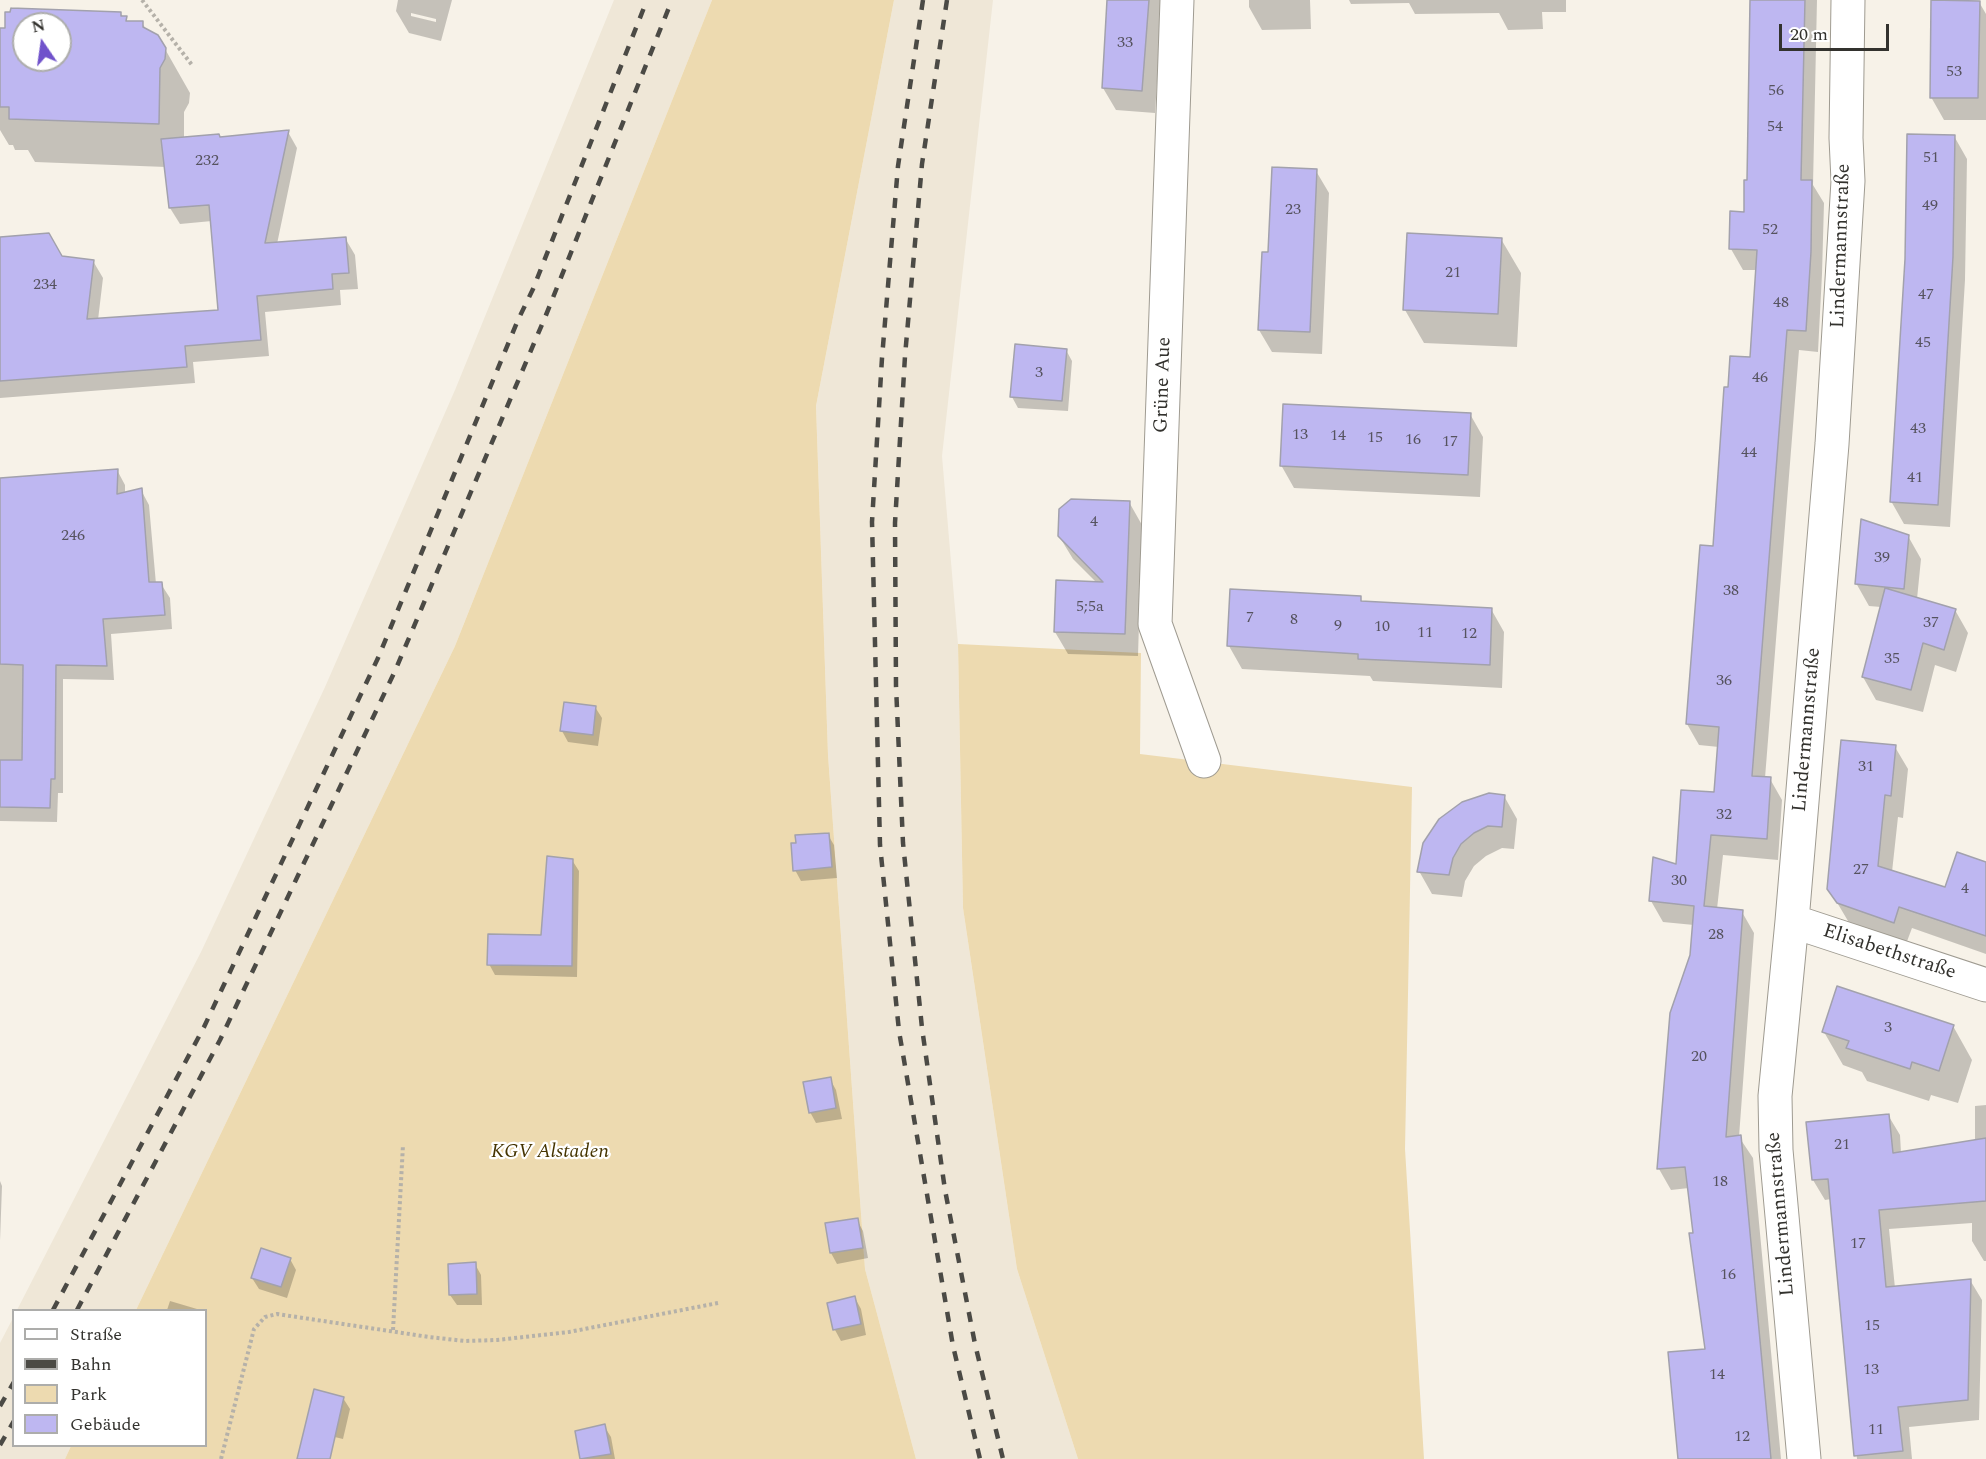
<!DOCTYPE html>
<meta charset="utf-8">
<style>
body{margin:0}
#map{position:relative;width:1986px;height:1459px;overflow:hidden;background:#f7f2e8;font-family:Spectral,serif}
canvas{display:block}
.legend{position:absolute;left:12px;top:1309px;width:195px;height:138px;box-sizing:border-box;background:#fff;border:2px solid #adadab;margin:0;padding:8px 10px;list-style:none;font-size:18px;color:#33322e}
.legend li{display:flex;align-items:center;gap:12px;height:30px}
.legend b{width:30px;border:2px solid #adadab}
.north{position:absolute;left:12px;top:12px;width:60px;height:60px;box-sizing:border-box;background:#fff;border:2px solid #adadab;border-radius:50%;rotate:347deg;font-size:16px;font-weight:700;line-height:24px;text-align:center;color:#33322e}
.north::after{content:'';display:block;margin:auto;width:21px;height:27px;background:#7052cb;clip-path:polygon(50% 0,100% 100%,50% 72%,0 100%)}
.scale{position:absolute;left:1779px;top:24px;width:110px;height:27px;box-sizing:border-box;border:3px solid #33322e;border-top:0;padding-left:8px;font-size:18px;line-height:21px;white-space:nowrap;color:#33322e;-webkit-text-stroke:4px #fff;paint-order:stroke}
</style>
<div id="map">
<canvas width="1986" height="1459"></canvas>
<ul class="legend">
<li><b style="height:8px;background:#fff"></b>Straße</li>
<li><b style="height:8px;background:#4b4a45"></b>Bahn</li>
<li><b style="height:16px;background:#eddab0"></b>Park</li>
<li><b style="height:16px;background:#beb7f1"></b>Gebäude</li>
</ul>
<div class="north">N</div>
<div class="scale">20 m</div>
</div>
<script>
const c = document.querySelector('canvas').getContext('2d');
c.lineJoin = 'round';
function fill(path, color) { c.fillStyle = color; c.fill(path, 'evenodd'); }
const toPath = rows => new Path2D(rows.map(r => 'M' + r).join(''));
function trace(path, color, width, dash) { c.strokeStyle = color; c.lineWidth = width; c.lineCap = dash ? 'butt' : 'round'; c.setLineDash(dash || []); c.stroke(path); }
function write(font, color, halo, rows, align = 'center') {
  c.font = font + ' Spectral,serif'; c.lineWidth = 4.5; c.setLineDash([]); c.textBaseline = 'middle'; c.strokeStyle = halo; c.fillStyle = color; for (const [text, x, y, turn = 0] of rows) {
    c.save(); c.translate(x, y); c.rotate((+turn || 0) * Math.PI / 180); c.textAlign = isNaN(turn) ? turn : align; if (halo) c.strokeText(text, 0, 0); c.fillText(text, 0, 0); c.restore();
  }
}
const built = toPath([
 [614,0,712,0,455,646,136,1310,17,1310,201,952,325,687,455,390],
 [894,0,993,0,942,456,958,644,963,908,1017,1269,1078,1459,916,1459,865,1269,828,755,816,406],
 [13,1318,14,1446,71,1446,65,1459,0,1459,0,1343]
]);
const green = toPath([
 [712,0,894,0,816,406,828,755,865,1269,916,1459,65,1459,71,1446,206,1446,206,1310,136,1310,455,646],
 [958,644,1141,653,1140,754,1412,787,1405,1149,1424,1459,1078,1459,1017,1269,963,908]
]);
const shadow = toPath([
 [398,0,452,0,441,41,409,33,396,11],
 [411,13,436,19,436,22,411,16],
 [1108,0,1160,0,1162,3,1155,113,1116,110,1103,88],
 [1249,0,1310,0,1311,29,1262,30,1249,7],
 [1349,0,1566,0,1566,12,1542,12,1543,29,1508,30,1499,13,1415,14,1409,3,1351,4],
 [1752,0,1817,0,1813,185,1824,203,1822,274,1818,352,1799,350,1765,778,1770,779,1782,800,1778,860,1723,855,1717,909,1742,912,1754,933,1739,1137,1753,1158,1781,1459,1680,1459,1707,1351,1689,1188,1671,1190,1659,1169,1672,1013,1692,955,1694,925,1663,922,1651,901,1677,867,1716,794,1719,747,1699,745,1687,724,1715,548,1730,389,1751,359,1757,270,1743,270,1731,249,1745,213,1748,181],
 [1979,2,1986,14,1986,120,1944,120,1931,97],
 [120,13,128,22,142,23,147,31,165,49,190,93,189,103,184,112,184,139,220,138,288,132,297,148,277,244,345,238,355,255,358,289,340,290,341,305,265,312,269,356,193,362,195,383,0,398,0,238,61,257,93,261,103,278,98,320,219,311,212,221,180,224,170,208,166,167,35,162,28,150,15,150,13,145,9,145,0,130,0,29,24,30,24,60,60,60,60,24,35,24],
 [1954,136,1967,159,1965,280,1950,527,1904,524,1891,501],
 [1316,171,1329,193,1322,354,1272,352,1259,330,1270,254],
 [1501,239,1521,273,1517,347,1424,343,1405,310],
 [1066,350,1072,361,1068,411,1018,408,1012,397],
 [1470,414,1483,437,1480,497,1294,488,1281,465],
 [117,470,125,485,125,494,141,490,149,505,156,584,161,584,170,598,172,629,111,634,114,680,63,679,63,793,58,793,57,822,0,821,0,479],
 [1129,502,1142,525,1138,656,1068,654,1055,632,1097,583,1073,559,1059,536],
 [1908,536,1921,559,1917,599,1955,610,1968,633,1956,672,1935,665,1923,712,1876,700,1863,677,1881,607,1869,606,1856,583],
 [1232,591,1360,598,1363,603,1491,609,1504,632,1502,688,1373,681,1370,676,1242,669,1229,646],
 [595,707,602,718,598,746,568,742,562,731],
 [1895,747,1908,769,1903,818,1898,817,1892,872,1946,889,1986,863,1986,954,1912,928,1906,944,1851,926,1829,889],
 [1504,796,1517,819,1514,849,1502,848,1486,856,1474,866,1465,881,1462,897,1432,894,1419,871],
 [828,835,834,845,837,878,801,881,795,870],
 [572,860,579,871,577,977,495,975,489,964,542,937],
 [1953,1026,1972,1060,1958,1103,1931,1095,1929,1101,1867,1081,1862,1072,1843,1065,1824,1032],
 [830,1079,836,1090,842,1119,816,1123,810,1112],
 [1986,1105,1986,1261,1984,1261,1972,1241,1972,1223,1889,1229,1895,1288,1970,1280,1982,1300,1979,1420,1909,1427,1912,1459,1857,1459,1831,1199,1825,1200,1813,1180,1888,1115,1900,1135,1901,1153,1975,1141,1975,1106],
 [0,1181,2,1186,0,1241],
 [857,1220,863,1231,868,1258,837,1264,831,1253,826,1225],
 [290,1259,296,1270,287,1298,259,1289,252,1278],
 [475,1264,481,1275,482,1305,457,1305,450,1295],
 [855,1298,861,1309,866,1335,841,1341,835,1330,829,1304],
 [170,1301,197,1309,198,1310,167,1310],
 [343,1398,350,1409,343,1439,314,1432],
 [604,1426,611,1437,615,1459,582,1459,576,1432]
]);
const building = toPath([
 [1107,0,1149,0,1142,91,1102,88,1107,0],
 [1750,0,1805,0,1801,180,1812,180,1811,252,1806,331,1787,330,1752,776,1771,777,1767,839,1711,835,1704,906,1743,910,1726,1137,1741,1135,1771,1459,1678,1459,1668,1352,1705,1349,1689,1233,1693,1233,1685,1167,1657,1169,1670,1013,1690,955,1694,906,1649,901,1653,857,1676,864,1681,790,1714,792,1719,727,1686,724,1700,545,1713,546,1724,387,1728,387,1730,356,1750,357,1757,250,1729,249,1730,211,1744,212,1744,180,1747,180,1750,0],
 [1931,0,1980,1,1978,98,1930,98,1931,0],
 [11,8,121,12,121,16,127,16,126,21,143,21,143,27,158,35,166,48,165,59,160,68,159,124,9,119,9,107,0,107,0,28,5,28,5,12,10,12,11,8],
 [24,24,60,24,60,60,24,60,24,24],
 [289,130,265,243,346,237,349,273,332,274,333,289,257,296,261,340,185,346,187,367,0,381,0,237,49,233,62,256,94,260,87,319,218,310,209,205,169,208,161,139,219,134,220,137,289,130],
 [1907,134,1955,135,1953,257,1938,505,1890,502,1905,259,1907,134],
 [1272,167,1317,169,1310,332,1258,330,1262,252,1268,252,1272,167],
 [1407,233,1502,238,1498,314,1403,310,1407,233],
 [1015,344,1067,349,1062,401,1010,397,1015,344],
 [1283,404,1471,413,1468,475,1280,466,1283,404],
 [118,469,117,494,142,488,149,582,162,582,165,615,103,619,107,666,56,665,55,779,51,779,50,808,0,807,0,760,22,760,23,665,0,664,0,478,118,469],
 [1071,499,1130,501,1125,634,1054,632,1056,580,1103,582,1058,536,1059,509,1071,499],
 [1861,519,1909,535,1904,589,1855,584,1861,519],
 [1885,588,1956,609,1944,650,1923,643,1911,690,1862,677,1885,588],
 [1230,589,1361,596,1361,601,1492,608,1490,665,1358,659,1358,654,1227,646,1230,589],
 [564,702,596,706,593,735,560,731,564,702],
 [1841,740,1896,745,1891,796,1885,795,1878,866,1945,887,1957,852,1986,862,1986,936,1899,907,1894,923,1837,903,1827,889,1841,740],
 [1489,793,1505,795,1502,827,1488,826,1474,833,1461,844,1453,858,1449,875,1417,872,1423,843,1439,819,1462,802,1489,793],
 [829,833,832,867,793,871,791,843,796,843,795,835,829,833],
 [547,856,573,859,572,966,487,965,488,934,541,935,547,856],
 [1837,986,1954,1025,1939,1071,1912,1062,1910,1069,1846,1048,1849,1041,1822,1032,1837,986],
 [831,1077,836,1108,809,1113,803,1082,831,1077],
 [1889,1114,1893,1153,1986,1138,1986,1201,1879,1210,1886,1287,1971,1279,1968,1400,1898,1407,1903,1451,1854,1456,1828,1179,1812,1180,1806,1122,1889,1114],
 [858,1218,863,1248,830,1253,825,1223,858,1218],
 [261,1248,291,1258,281,1287,251,1278,261,1248],
 [476,1262,477,1294,449,1295,448,1264,476,1262],
 [855,1296,861,1324,833,1330,827,1303,855,1296],
 [314,1389,344,1397,330,1459,297,1459,314,1389],
 [605,1424,611,1454,580,1459,575,1431,605,1424]
]);
const path = toPath([
 [142,0,192,65],
 [393,1330,403,1145],
 [221,1459,254,1329,265,1317,277,1314,429,1337,465,1341,497,1340,569,1332,718,1303]
]);
const street = toPath([
 [1177,0,1155,624,1204,761],
 [1792,921,1986,985],
 [1804,1459,1776,1150,1775,1096,1792,921,1832,444,1848,181,1846,138,1848,0]
]);
const rail = toPath([
 [923,0,898,166,882,358,872,522,880,845,899,1031,953,1346,980,1459],
 [947,0,922,164,905,356,895,523,896,686,903,843,922,1028,945,1190,975,1344,1003,1459],
 [53,1310,204,1027,378,658,518,320,533,289,647,0],
 [77,1310,220,1040,395,671,546,315,672,0],
 [0,1406,14,1382],
 [0,1445,14,1421]
]);
const numberNames = [
 ["33",1125,44],
 ["53",1954,73],
 ["56",1776,92],
 ["54",1775,128],
 ["51",1931,159],
 ["232",207,162],
 ["49",1930,207],
 ["23",1293,211],
 ["52",1770,231],
 ["21",1453,274],
 ["234",45,286],
 ["47",1926,296],
 ["48",1781,304],
 ["45",1923,344],
 ["3",1039,374],
 ["46",1760,379],
 ["43",1918,430],
 ["13",1300,436],
 ["14",1338,437],
 ["15",1375,439],
 ["16",1413,441],
 ["17",1450,443],
 ["44",1749,454],
 ["41",1915,479],
 ["4",1094,523],
 ["246",73,537],
 ["39",1882,559],
 ["38",1731,592],
 ["5;5a",1090,608],
 ["7",1250,619],
 ["8",1294,621],
 ["37",1931,624],
 ["9",1338,627],
 ["10",1382,628],
 ["11",1425,634],
 ["12",1469,635],
 ["35",1892,660],
 ["36",1724,682],
 ["31",1866,768],
 ["32",1724,816],
 ["27",1861,871],
 ["30",1679,882],
 ["4",1965,890],
 ["28",1716,936],
 ["3",1888,1029],
 ["20",1699,1058],
 ["21",1842,1146],
 ["18",1720,1183],
 ["17",1858,1245],
 ["16",1728,1276],
 ["15",1872,1327],
 ["13",1871,1371],
 ["14",1717,1376],
 ["11",1876,1431],
 ["12",1742,1438]
];
const streetNames = [
 ["Lindermannstraße",1842,246,-88],
 ["Grüne Aue",1164,385,-88],
 ["Lindermannstraße",1808,730,-85],
 ["Elisabethstraße",1889,953,18],
 ["Lindermannstraße",1782,1214,-95]
];
const parkNames = [
 ["KGV Alstaden",550,1153]
];
fill(built, '#efe7d7');
fill(green, '#eddab0');
fill(shadow, '#0003');
fill(building, '#beb7f1');
trace(building, '#a2a1ac', 1.5);
trace(street, '#9f9b91', 35);
trace(path, '#b5b1a9', 4, [3, 3]);
trace(street, '#fff', 33);
trace(rail, '#4b4a45', 4.5, [10, 10]);
write('16px', '#56535f', null, numberNames);
write('20px', '#33322e', '#fff', streetNames);
write('italic 20px', '#453401', '#fff', parkNames);
</script>
